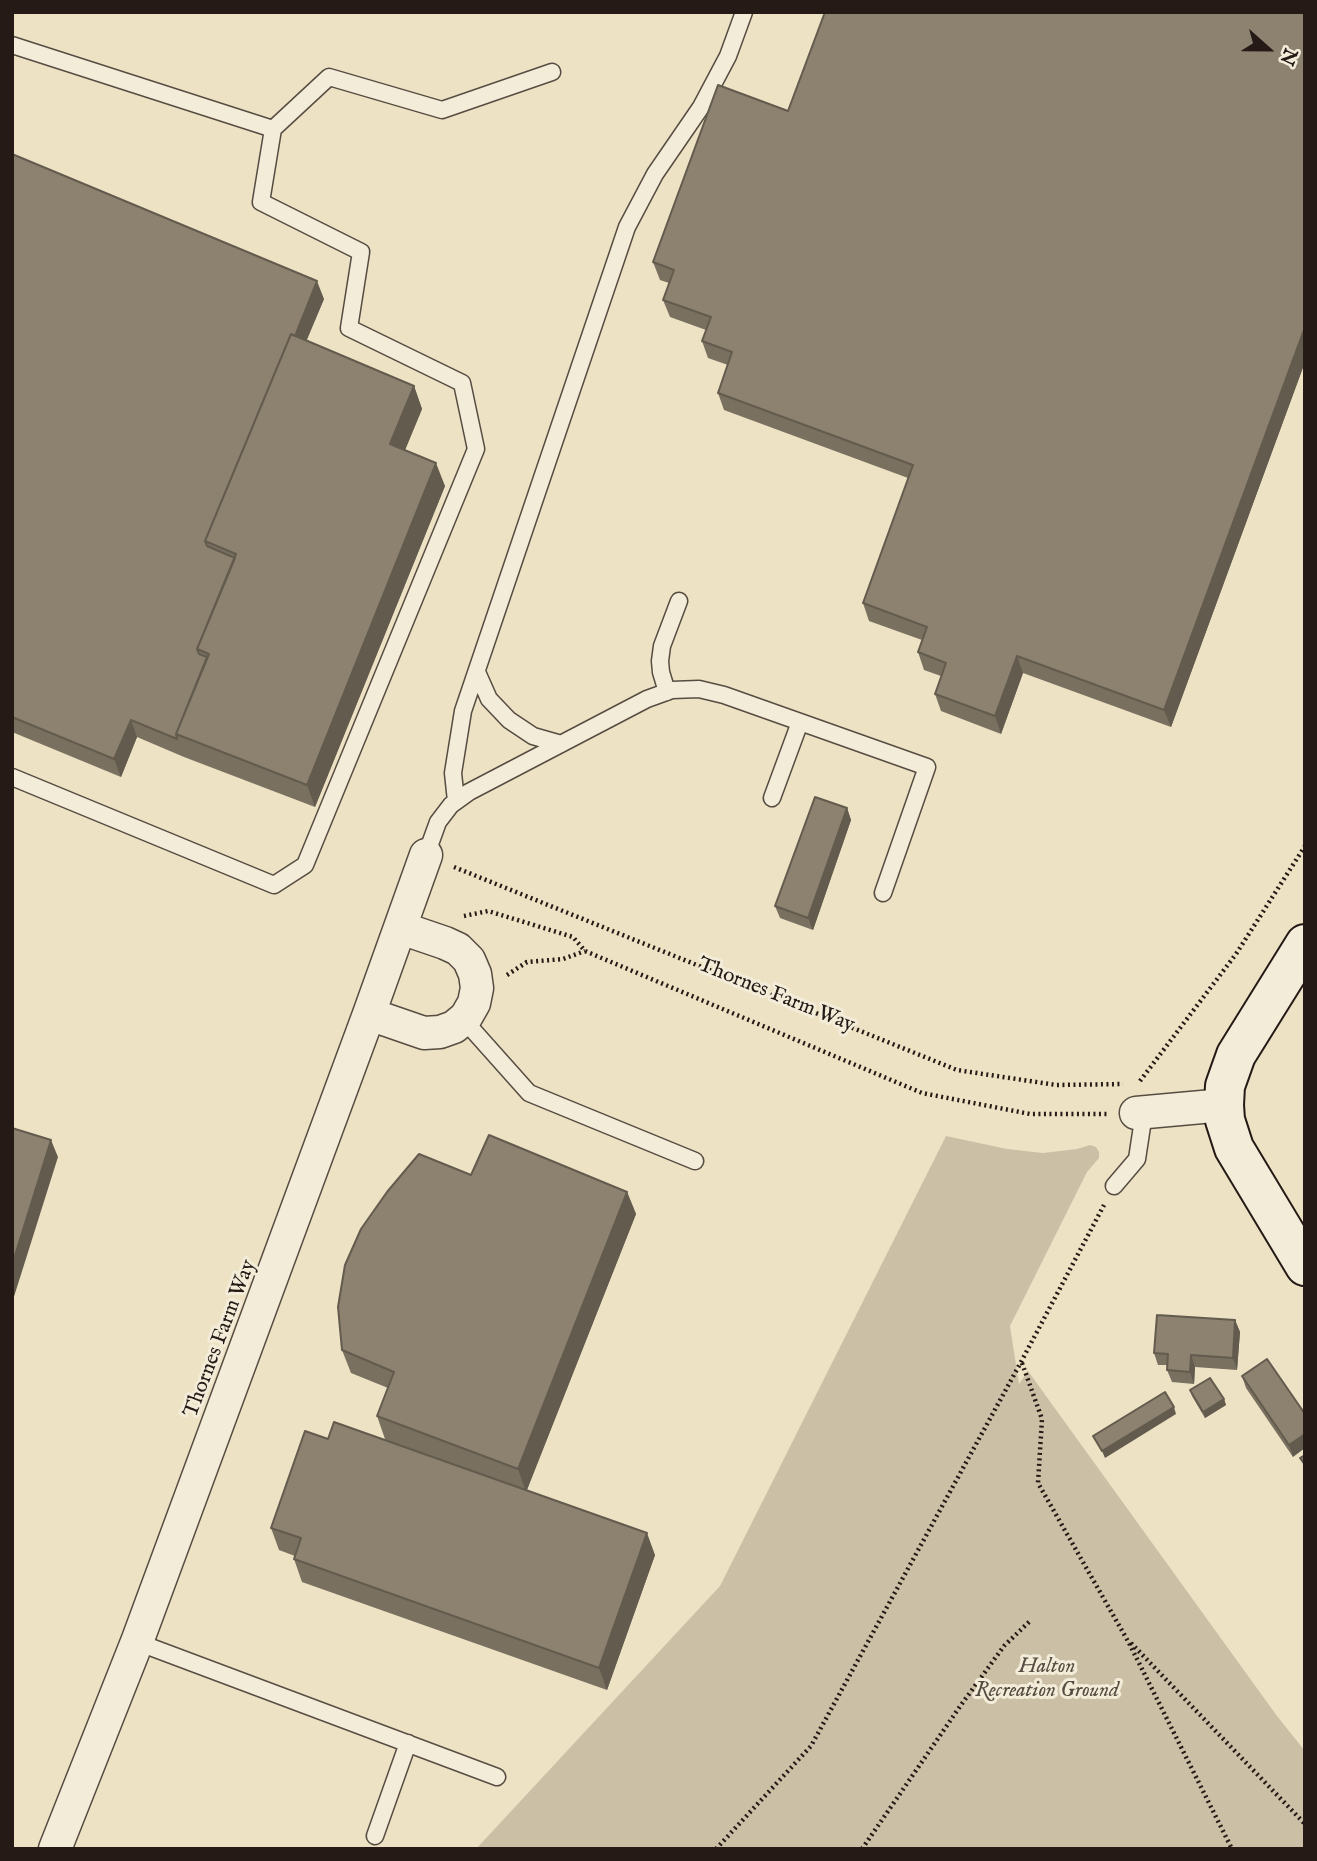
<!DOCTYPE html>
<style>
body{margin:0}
#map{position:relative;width:1317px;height:1861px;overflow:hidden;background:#ede2c4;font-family:"IM FELL English",serif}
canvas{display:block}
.frame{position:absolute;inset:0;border:14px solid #251a16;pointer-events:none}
.north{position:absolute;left:1233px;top:14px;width:70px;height:70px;-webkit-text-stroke:5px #f3ecd9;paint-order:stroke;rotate:111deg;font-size:19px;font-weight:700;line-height:28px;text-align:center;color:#251a16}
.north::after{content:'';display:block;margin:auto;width:24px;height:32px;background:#251a16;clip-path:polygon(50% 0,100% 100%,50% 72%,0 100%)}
</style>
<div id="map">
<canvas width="1317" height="1861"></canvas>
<div class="frame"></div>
<div class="north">N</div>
</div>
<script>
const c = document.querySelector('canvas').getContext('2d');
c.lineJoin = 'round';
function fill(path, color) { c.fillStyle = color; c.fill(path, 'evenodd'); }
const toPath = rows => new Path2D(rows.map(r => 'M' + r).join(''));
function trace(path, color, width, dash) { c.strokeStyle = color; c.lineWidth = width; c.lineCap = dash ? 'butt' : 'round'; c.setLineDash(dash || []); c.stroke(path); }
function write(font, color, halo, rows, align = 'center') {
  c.font = font + ' "IM FELL English",serif'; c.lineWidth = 6; c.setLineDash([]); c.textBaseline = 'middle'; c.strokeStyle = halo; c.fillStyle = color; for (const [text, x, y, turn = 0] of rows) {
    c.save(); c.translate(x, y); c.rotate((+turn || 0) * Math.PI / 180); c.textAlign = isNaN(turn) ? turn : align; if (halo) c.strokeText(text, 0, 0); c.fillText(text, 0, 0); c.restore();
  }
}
const green = toPath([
 [946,1136,1007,1149,1043,1153,1077,1149,1090,1145,1096,1147,1099,1152,1099,1158,1087,1172,1010,1326,1019,1384,1028,1371,1277,1716,1305,1751,1305,1849,476,1849,720,1586]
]);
const path = toPath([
 [454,867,957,1070,1056,1085,1123,1084],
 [464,916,488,911,573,937,585,951,922,1093,1030,1114,1107,1114],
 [507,975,527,962,563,959,585,951],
 [1140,1081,1236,954,1305,846],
 [1022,1363,1042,1419,1038,1483,1129,1643,1232,1849],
 [1131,1643,1305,1824],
 [716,1849,811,1746,1021,1362,1104,1205],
 [862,1849,961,1705,1004,1646,1030,1621]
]);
const lane = toPath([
 [12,45,273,129,261,202,361,252,349,328,462,383,476,449,305,865,274,885,12,777],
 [273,129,329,77,442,110,552,72],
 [477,672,489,699,509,720,533,736,561,744],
 [667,692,661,672,660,661,662,646,679,601],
 [772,798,800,722],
 [456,801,453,773,463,711,627,227,655,174,701,107,728,56,744,12],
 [426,855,438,822,451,805,469,792,647,699,672,690,699,689,724,695,927,767,883,893],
 [463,1019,529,1093,695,1161],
 [1114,1186,1137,1159,1144,1113],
 [137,1642,497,1777],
 [375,1836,408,1743]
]);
const street = toPath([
 [369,1014,424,1033,440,1032,454,1027,466,1017,474,1003,477,988,475,974,469,960,458,949,445,943,401,928],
 [1136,1113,1224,1105],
 [55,1849,137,1642,369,1014,426,855]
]);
const secondary = toPath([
 [1305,944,1236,1055,1225,1086,1224,1105,1225,1120,1234,1148,1305,1266]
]);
const wall = toPath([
 [1305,12,1305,362,1171,727,1023,673,1001,734,941,711,935,694,941,676,924,670,918,652,922,640,869,621,863,603,908,478,724,410,718,393,728,365,708,358,702,341,706,330,670,317,663,300,669,283,660,280,653,262,788,111],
 [12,154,324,299,306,341,414,386,422,409,405,450,445,486,315,807,184,757,137,737,121,777,12,732],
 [847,808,851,820,813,930,780,918,775,906],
 [471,1175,627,1192,636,1214,527,1490,655,1555,607,1690,302,1582,294,1559,295,1556,279,1550,271,1528,328,1439,385,1439,377,1416,388,1388,351,1373,342,1350],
 [1235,1320,1240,1332,1237,1370,1195,1367,1194,1384,1172,1382,1167,1370,1168,1365,1158,1365,1154,1353],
 [1242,1376,1305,1414,1293,1457,1246,1388],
 [1190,1390,1224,1399,1226,1405,1205,1418,1192,1396]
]);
const shadedWall = toPath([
 [317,281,324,299,220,547,209,542],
 [1305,327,1305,362,1171,727,1164,710],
 [414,386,422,409,398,467,390,444],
 [436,463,445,486,315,807,307,785],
 [1017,656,1023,673,1001,734,995,716],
 [131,720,137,737,121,777,114,759],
 [847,808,851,820,813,930,808,918],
 [51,1140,58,1157,12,1303,12,1265],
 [627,1192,636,1214,526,1492,518,1469],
 [1235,1320,1240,1332,1237,1370,1233,1358],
 [1191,1355,1195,1367,1194,1384,1190,1372],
 [1224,1399,1226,1405,1205,1418,1203,1412],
 [1174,1407,1176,1414,1105,1458,1102,1451],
 [1305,1434,1305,1448,1293,1457,1289,1445],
 [647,1533,655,1555,607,1690,599,1668]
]);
const building = toPath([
 [825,12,1305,12,1305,327,1164,710,1017,656,995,716,935,694,946,663,918,652,927,627,863,603,913,465,718,393,732,352,702,341,711,317,663,300,674,270,653,262,718,85,788,111,825,12],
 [12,154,317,281,295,336,291,334,205,541,207,546,235,558,197,649,199,654,207,657,176,734,177,739,131,720,114,759,12,717,12,154],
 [291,334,414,386,390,444,436,463,307,785,176,734,209,654,197,649,236,554,205,541,291,334],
 [815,797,847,808,808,918,775,906,815,797],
 [12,1128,51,1140,12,1265,12,1128],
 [489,1135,627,1192,518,1469,377,1416,394,1372,342,1350,338,1307,345,1265,361,1229,387,1192,419,1154,471,1175,489,1135],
 [1157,1315,1235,1320,1233,1358,1191,1355,1190,1372,1167,1370,1168,1354,1154,1353,1157,1315],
 [1267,1359,1305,1414,1305,1434,1289,1445,1242,1376,1267,1359],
 [1210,1378,1224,1399,1203,1412,1190,1390,1210,1378],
 [1165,1392,1174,1407,1102,1451,1093,1436,1165,1392],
 [334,1422,647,1533,599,1668,294,1559,301,1538,271,1528,305,1431,328,1439,334,1422],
 [1305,1455,1305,1465,1300,1458,1305,1455]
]);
const streetNames = [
 ["Thornes Farm Way",776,996,22],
 ["Thornes Farm Way",221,1339,-69]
];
const parkNames = [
 ["Halton",1047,1668],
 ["Recreation Ground",1047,1692]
];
fill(green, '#cbc0a6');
trace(lane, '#574c42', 19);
trace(street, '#574c42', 35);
trace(secondary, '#251a16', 42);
trace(path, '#251a16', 4.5, [2, 3.5]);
trace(lane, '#f3ecd9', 16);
trace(street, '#f3ecd9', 32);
trace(secondary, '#f3ecd9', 38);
fill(wall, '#797060');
fill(shadedWall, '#635b4e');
fill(building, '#8d8270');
trace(building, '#635b4e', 2);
write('21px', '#251a16', '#f3ecd9', streetNames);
write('italic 21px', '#574c41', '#f3ecd9', parkNames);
</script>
